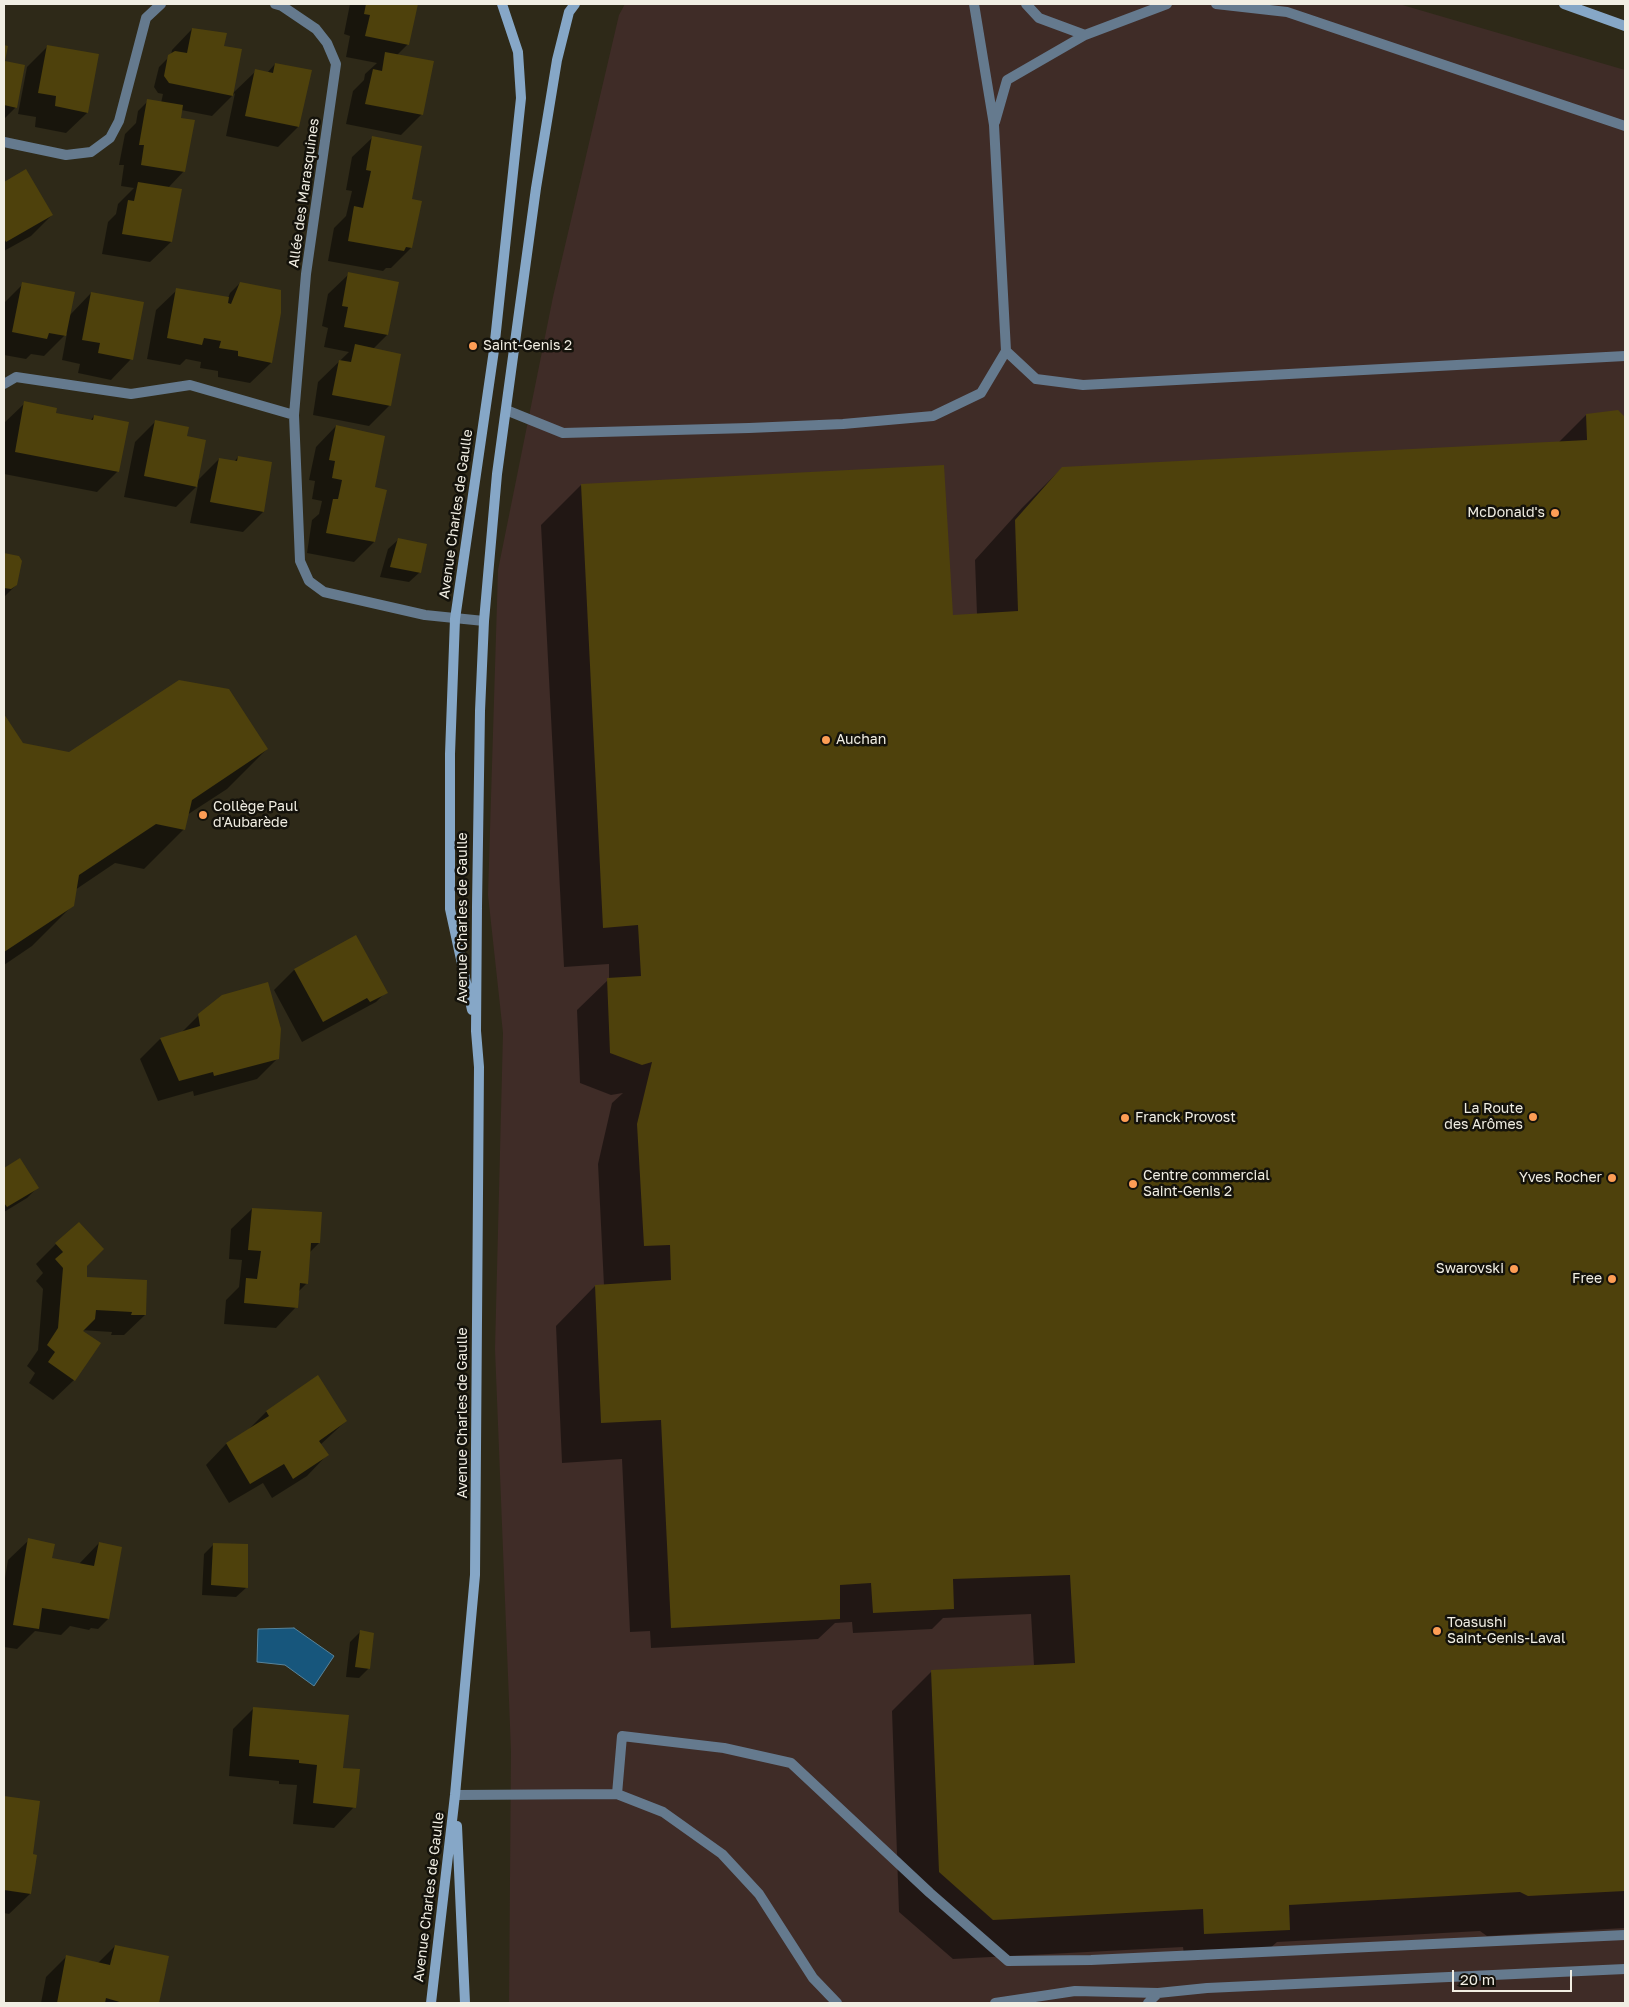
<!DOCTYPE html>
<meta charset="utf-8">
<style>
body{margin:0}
#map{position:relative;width:1629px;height:2007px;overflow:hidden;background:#2e2918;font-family:"Golos Text",sans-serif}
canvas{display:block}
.frame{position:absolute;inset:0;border:5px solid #f1eee3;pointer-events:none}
.scale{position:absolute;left:1452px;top:1970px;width:120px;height:22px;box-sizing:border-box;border:2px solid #f1eee3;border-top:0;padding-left:6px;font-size:15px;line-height:18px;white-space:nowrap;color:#f1eee3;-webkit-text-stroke:4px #14120b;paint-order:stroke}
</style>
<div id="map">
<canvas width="1629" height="2007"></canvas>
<div class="frame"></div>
<div class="scale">20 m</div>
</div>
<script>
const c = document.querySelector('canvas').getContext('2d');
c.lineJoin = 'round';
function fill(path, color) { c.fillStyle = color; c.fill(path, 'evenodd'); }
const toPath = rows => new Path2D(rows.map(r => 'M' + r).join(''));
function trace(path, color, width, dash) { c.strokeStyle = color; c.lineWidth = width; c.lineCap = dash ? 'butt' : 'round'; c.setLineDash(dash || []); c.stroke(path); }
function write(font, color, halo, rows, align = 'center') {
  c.font = font + ' "Golos Text",sans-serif'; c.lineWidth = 5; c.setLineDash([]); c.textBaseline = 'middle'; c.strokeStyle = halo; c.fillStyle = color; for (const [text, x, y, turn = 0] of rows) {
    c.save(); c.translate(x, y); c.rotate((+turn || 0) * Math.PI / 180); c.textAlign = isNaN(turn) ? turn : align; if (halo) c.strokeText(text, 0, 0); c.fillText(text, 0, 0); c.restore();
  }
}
const commercial = toPath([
 [625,4,1399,4,1625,70,1625,2003,509,2003,511,1751,495,1349,503,1033,488,895,498,570,553,297,619,15]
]);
const water = toPath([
 [294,1628,334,1656,314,1686,285,1665,257,1662,258,1629,294,1628]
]);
const shadow = toPath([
 [350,4,417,4,408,44,396,56,422,114,401,135,346,124,353,91,364,80,365,74,377,63,346,57,350,36,344,34],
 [192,29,223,47,232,94,256,71,267,73,275,64,298,127,278,147,226,136,235,93,212,116,181,110,180,117,184,171,168,188,171,242,150,262,102,254,108,222,116,214,118,204,134,188,121,186,124,165,119,165,125,134,136,123,138,111,148,101,161,103,163,94,158,93,154,87,159,67,171,55,172,50],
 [4,47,7,47,4,62,24,66,16,107,4,119],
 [47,47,98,55,87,113,66,133,35,127,36,117,18,114,27,67],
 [373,137,410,200,411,248,391,268,386,268,383,271,328,261,334,228,346,216,352,191,346,190,352,157],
 [26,170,52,215,31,236,4,251,4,183],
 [349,274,397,283,387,335,373,349,389,406,369,426,313,415,318,382,349,352,324,347,328,328,322,326,328,294],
 [240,283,271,363,250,383,218,377,218,371,200,368,201,362,186,359,180,365,147,359,156,310,177,290,228,298,230,293],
 [23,284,69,316,91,293,131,359,111,380,78,373,80,364,62,360,67,333,44,356,31,354,26,359,4,355,4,303],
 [25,403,55,414,90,421,94,416,118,471,97,492,4,474,4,423],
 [1617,412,1625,419,1625,1928,1487,1936,1480,1931,1277,1942,1268,1950,1184,1954,1183,1947,953,1959,899,1912,892,1711,932,1671,1034,1666,1031,1614,943,1618,932,1629,853,1633,852,1622,835,1623,818,1639,651,1648,650,1631,630,1632,622,1459,562,1463,556,1326,595,1286,604,1286,598,1164,612,1103,623,1093,611,1095,580,1083,577,1010,609,979,609,964,564,967,541,525,581,485,952,616,977,615,975,560,1022,508,1062,468,1558,443,1586,415],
 [155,422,185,437,197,481,219,459,234,462,238,457,263,512,243,532,190,523,198,485,176,507,124,497,135,442],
 [336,426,374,488,374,542,354,562,307,553,312,520,319,514,322,501,312,499,315,481,309,480,316,447],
 [399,539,420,572,409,582,380,577,388,549],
 [4,554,18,557,16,585,4,597],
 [4,716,23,744,69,753,267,749,227,789,187,815,184,829,144,869,115,863,75,890,72,906,32,946,4,965],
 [294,970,386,992,376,1002,302,1042,274,990],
 [199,1015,278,1058,257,1079,194,1096,193,1091,158,1101,140,1059,160,1039,181,1033],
 [20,1159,37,1188,27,1198,4,1212,4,1169],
 [252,1209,319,1243,309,1253,307,1283,298,1292,296,1307,276,1328,224,1324,226,1300,239,1287,242,1260,229,1259,231,1229],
 [56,1244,86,1267,85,1278,145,1315,124,1335,111,1335,112,1332,80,1330,74,1380,53,1400,29,1383,35,1373,27,1366,38,1350,43,1289,36,1281,43,1273,36,1264],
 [318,1377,346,1421,320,1445,327,1455,307,1476,272,1498,263,1483,229,1503,206,1465,226,1444,247,1431,266,1412],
 [29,1540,50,1559,78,1565,99,1543,108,1619,98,1629,91,1628,89,1630,70,1626,61,1635,35,1631,17,1649,4,1647,4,1584,8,1560],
 [214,1544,247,1587,236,1597,202,1595,204,1554],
 [360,1632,369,1668,359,1678,346,1677,350,1642],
 [254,1708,342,1769,354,1807,334,1828,293,1824,297,1785,279,1784,279,1781,229,1776,233,1729],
 [4,1797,39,1802,31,1853,30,1894,9,1914,4,1913],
 [115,1946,167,1957,157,2003,41,2003,46,1977,67,1956,98,1963]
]);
const building = toPath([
 [366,4,418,4,409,45,365,36,370,15,364,14],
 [192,28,227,33,224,46,242,49,233,96,169,83,164,76,168,55,175,51,187,53],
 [4,45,8,46,5,61,25,65,17,108,4,105],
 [47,45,99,54,88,113,55,106,56,96,38,93],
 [385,52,434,61,423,115,365,104,373,69,382,71],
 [275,63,312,70,299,127,245,116,255,69,273,73],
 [147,99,183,105,181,118,195,120,185,172,141,165,144,145,139,145],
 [372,136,422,146,412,199,422,201,412,248,406,247,404,251,348,241,354,206,363,208,371,171,366,170],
 [26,169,53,215,6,242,4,238,4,182],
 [138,182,182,189,172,242,122,234,128,200,134,201],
 [348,272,399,282,388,335,344,327,348,307,342,306],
 [22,282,75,292,66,336,49,333,47,339,12,332],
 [240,282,281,290,281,313,272,363,238,356,238,351,219,348,221,341,204,338,202,345,167,338,176,288,229,297,228,303,231,304],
 [91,292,144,302,133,360,98,353,100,343,82,340],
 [355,344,401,354,391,406,332,395,339,360,351,362],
 [24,401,57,408,56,413,93,420,94,415,129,422,119,472,15,452],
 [1618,410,1625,417,1625,1891,1528,1896,1520,1892,1289,1905,1290,1930,1204,1934,1203,1909,993,1920,939,1872,931,1670,1075,1663,1070,1575,953,1579,954,1609,873,1613,871,1583,840,1585,840,1619,671,1628,661,1420,601,1423,595,1285,671,1280,670,1245,644,1246,637,1124,652,1062,642,1065,610,1053,607,978,641,976,638,925,603,928,581,484,944,465,953,615,1018,611,1015,520,1062,467,1587,440,1586,414],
 [155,420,189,427,187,436,206,440,197,487,144,476],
 [336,425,385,436,375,487,387,490,375,542,326,533,333,499,338,499,342,480,332,478,335,461,329,460],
 [238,456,272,462,264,512,210,502,219,458,237,461],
 [398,538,427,544,421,573,390,567],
 [4,553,19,556,22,561,17,585,11,589,4,588],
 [179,680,229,689,268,749,192,800,185,830,156,824,79,875,74,906,4,952,4,714,23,743,69,752],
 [356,935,388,993,370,1002,367,998,323,1022,294,969],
 [268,982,281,1029,279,1059,214,1076,213,1072,179,1081,160,1038,200,1026,198,1014,222,995],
 [20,1158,39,1188,7,1207,4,1203,4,1168],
 [252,1208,322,1212,320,1243,311,1243,308,1284,300,1283,298,1308,244,1303,246,1278,257,1279,261,1251,248,1250],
 [79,1222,104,1249,87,1266,87,1277,147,1280,146,1315,131,1315,132,1312,96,1310,95,1319,83,1331,101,1343,75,1381,48,1362,55,1352,47,1345,58,1328,63,1268,55,1259,63,1252,55,1243],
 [318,1375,347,1421,319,1441,329,1455,293,1479,284,1464,250,1484,226,1443,269,1416,266,1411],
 [28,1538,55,1544,52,1558,94,1566,99,1542,122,1547,109,1619,42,1608,39,1629,13,1625],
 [213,1543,248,1544,248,1588,211,1585],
 [360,1630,374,1633,370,1669,355,1667],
 [253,1707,349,1715,343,1768,360,1769,356,1808,313,1803,317,1765,299,1763,299,1760,249,1756],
 [4,1796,40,1801,33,1854,37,1855,31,1894,4,1890],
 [115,1945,169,1956,159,2003,123,2003,106,1998,105,2003,57,2003,66,1955,110,1965]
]);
const lane = toPath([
 [1026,4,1039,18,1085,35],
 [1216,4,1287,12,1625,126],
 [995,122,1007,80,1085,35,1167,4],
 [1006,351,1036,379,1083,385,1625,356],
 [506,410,563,433,749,428,843,424,933,416,981,393,1006,351,994,125,974,4],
 [617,1794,622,1736,724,1748,791,1763,930,1893,1008,1961,1091,1960,1625,1935],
 [455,1795,617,1794,663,1812,722,1854,759,1894,813,1978,837,2003],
 [995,2003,1075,1991,1158,1993],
 [1148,2003,1158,1993,1207,1988,1625,1969]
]);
const street = toPath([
 [275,4,282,6,316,29,327,43,336,64,306,274,294,415,300,561,309,581,324,592,425,615,484,621],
 [4,142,66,155,91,152,110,138,119,121,146,18,161,4],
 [4,384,16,377,131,394,190,385,294,415]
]);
const secondary = toPath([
 [1564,4,1625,26],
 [472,1010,450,909,450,754,455,619,494,350,521,98,518,52,502,4],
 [457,1826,465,2003],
 [431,2003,455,1795,475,1575,479,1067,476,1031,477,906,480,711,484,621,497,474,536,188,557,60,569,12,575,4]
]);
const markers = [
 [473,346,5,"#fd9d55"],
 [1555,513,5,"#fd9d55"],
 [826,740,5,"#fd9d55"],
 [203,815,5,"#fd9d55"],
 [1533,1117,5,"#fd9d55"],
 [1125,1118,5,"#fd9d55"],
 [1612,1178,5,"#fd9d55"],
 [1133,1184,5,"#fd9d55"],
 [1514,1269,5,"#fd9d55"],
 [1612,1279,5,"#fd9d55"],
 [1437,1631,5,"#fd9d55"]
];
const streetNames = [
 ["Allée des Marasquines",304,193,-82],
 ["Avenue Charles de Gaulle",456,514,-82],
 ["Avenue Charles de Gaulle",463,918,-90],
 ["Avenue Charles de Gaulle",463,1413,-90],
 ["Avenue Charles de Gaulle",429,1897,-83]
];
const poiNames = [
 ["Saint-Genis 2",483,346],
 ["McDonald's",1545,513,"right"],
 ["Auchan",836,740],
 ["Collège Paul",213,807],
 ["d'Aubarède",213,823],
 ["La Route",1523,1109,"right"],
 ["des Arômes",1523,1125,"right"],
 ["Franck Provost",1135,1118],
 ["Centre commercial",1143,1176],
 ["Saint-Genis 2",1143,1192],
 ["Yves Rocher",1602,1178,"right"],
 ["Swarovski",1504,1269,"right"],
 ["Free",1602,1279,"right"],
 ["Toasushi",1447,1623],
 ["Saint-Genis-Laval",1447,1639]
];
fill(commercial, '#3f2c27');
fill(water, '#17567c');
trace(water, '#58849b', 1);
fill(shadow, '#0007');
fill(building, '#4e410c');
trace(lane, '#657a8e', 10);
trace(street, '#657a8e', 10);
trace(secondary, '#86a7c7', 10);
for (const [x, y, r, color] of markers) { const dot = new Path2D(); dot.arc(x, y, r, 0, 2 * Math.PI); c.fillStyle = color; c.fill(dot); trace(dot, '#14120b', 2); }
write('14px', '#f1eee3', '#14120b', streetNames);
write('14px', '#f1eee3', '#14120b', poiNames, 'left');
</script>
